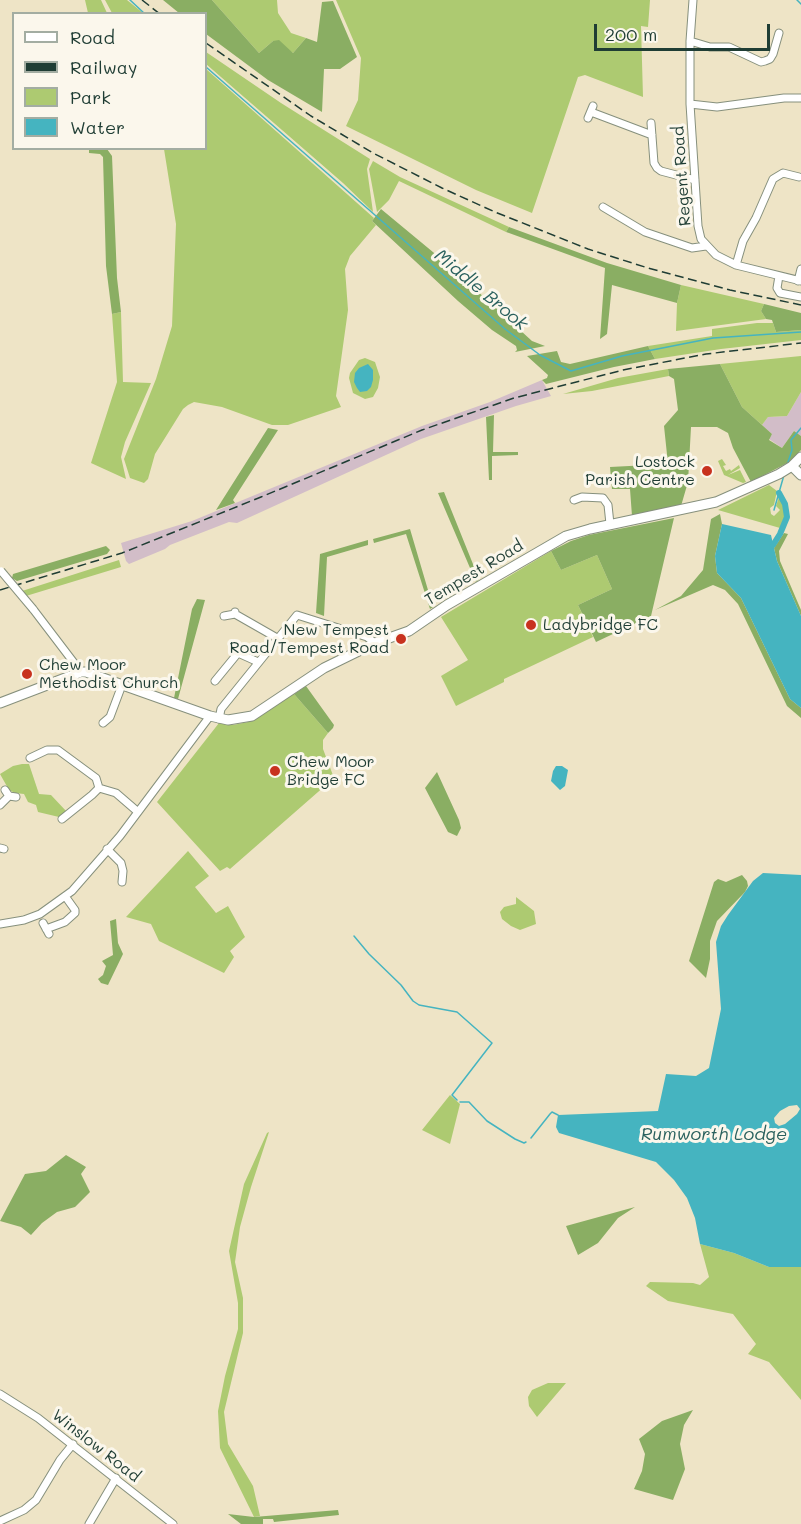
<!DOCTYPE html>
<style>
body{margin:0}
#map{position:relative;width:801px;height:1524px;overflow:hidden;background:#eee4c6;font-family:Mali,sans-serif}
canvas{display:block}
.legend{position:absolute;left:12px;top:12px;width:195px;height:138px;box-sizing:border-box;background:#fbf7ec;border:2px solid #a3ada2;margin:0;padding:8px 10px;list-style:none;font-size:18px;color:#1f3d34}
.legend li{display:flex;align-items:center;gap:12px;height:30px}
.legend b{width:30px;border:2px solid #a3ada2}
.scale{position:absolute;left:594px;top:24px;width:176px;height:27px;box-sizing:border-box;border:3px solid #1f3d34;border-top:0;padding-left:8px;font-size:18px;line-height:21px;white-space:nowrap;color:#1f3d34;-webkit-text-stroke:4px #fbf7ec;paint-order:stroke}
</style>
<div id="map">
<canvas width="801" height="1524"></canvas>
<ul class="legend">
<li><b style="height:8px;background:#fff"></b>Road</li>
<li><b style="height:8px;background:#1f3d34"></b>Railway</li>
<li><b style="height:16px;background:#adca71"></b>Park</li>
<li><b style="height:16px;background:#45b4c0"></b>Water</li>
</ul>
<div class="scale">200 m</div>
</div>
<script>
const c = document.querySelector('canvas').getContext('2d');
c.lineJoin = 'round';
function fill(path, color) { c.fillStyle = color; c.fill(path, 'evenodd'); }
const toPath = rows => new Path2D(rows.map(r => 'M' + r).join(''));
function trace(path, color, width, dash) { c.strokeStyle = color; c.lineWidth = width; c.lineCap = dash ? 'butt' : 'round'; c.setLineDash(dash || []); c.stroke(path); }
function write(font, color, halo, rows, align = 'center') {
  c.font = font + ' Mali,sans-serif'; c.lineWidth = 6; c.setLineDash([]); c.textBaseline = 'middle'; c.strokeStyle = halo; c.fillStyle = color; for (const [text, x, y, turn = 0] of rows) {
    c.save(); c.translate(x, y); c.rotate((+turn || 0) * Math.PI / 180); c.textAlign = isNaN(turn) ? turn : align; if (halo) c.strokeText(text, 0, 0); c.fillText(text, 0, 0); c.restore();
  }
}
const industrial = toPath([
 [542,380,551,396,516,406,421,439,237,523,229,522,170,545,165,549,129,564,126,561,121,543,192,521,422,426,490,402],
 [801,392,801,436,794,431,782,448,769,439,772,434,762,425,768,417,787,416]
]);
const green = toPath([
 [85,0,101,0,107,13,88,13],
 [105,0,127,0,143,13,112,13],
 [212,0,277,0,278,13,291,33,306,38,293,53,273,41,259,53],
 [336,0,650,0,648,27,641,26,643,97,585,75,578,77,532,213,476,190,346,126,358,100,361,58],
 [206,52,281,103,370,159,367,169,373,212,343,183,206,64],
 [206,69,374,218,372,221,376,225,350,256,345,269,348,310,336,396,341,407,288,425,272,425,222,407,194,402,188,405,183,409,155,454,148,479,144,483,130,478,124,459,156,379,172,326,176,224,164,149,206,148],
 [373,161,400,177,509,227,506,232,399,181,389,200,377,212,369,169],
 [681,285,764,304,761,311,766,319,676,331,677,303],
 [121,312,123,382,151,383,125,442,121,457,126,479,91,463,117,382,112,314],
 [757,323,773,323,776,332,801,330,801,340,721,349,655,359,648,346,712,336,712,329],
 [801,356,801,392,787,416,768,417,762,425,742,407,720,364],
 [365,358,375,362,380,377,378,388,373,397,365,399,353,393,349,378,350,373,359,360],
 [668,369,669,376,592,391,563,394,618,378],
 [722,459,726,465,723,466,726,471,730,469,731,471,739,465,740,468,728,475,740,470,746,482,743,483,724,475,718,461],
 [769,485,777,491,774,505,770,508,771,514,774,516,780,510,776,506,779,497,785,509,784,518,780,528,718,510],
 [551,551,561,570,597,555,612,589,578,605,593,637,504,679,504,682,456,706,441,676,468,660,441,617],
 [119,560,121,567,26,596,22,591],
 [290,693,294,694,328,733,323,740,323,749,334,778,230,869,227,867,220,871,157,802,219,723,233,725,248,722,261,715],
 [22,764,29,764,39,794,51,795,67,812,59,817,38,812,36,805,28,802,24,794,15,793,9,790,0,774,13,766],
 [188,851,209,876,195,887,216,913,228,906,245,937,230,951,234,957,224,973,159,941,151,924,126,917],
 [516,897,534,911,536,924,520,930,511,926,502,919,500,912,504,907,516,904],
 [450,1095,460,1104,450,1144,422,1130],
 [269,1132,251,1187,240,1227,235,1262,243,1298,243,1333,224,1412,228,1444,253,1486,260,1516,254,1517,220,1448,218,1411,225,1376,238,1329,238,1303,229,1251,244,1184,267,1133],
 [700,1244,734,1253,769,1267,801,1267,801,1400,769,1362,748,1354,756,1344,733,1314,668,1301,646,1286,650,1282,693,1283,700,1285,709,1277],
 [548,1383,566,1383,537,1417,529,1406,528,1397,532,1390]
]);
const forest = toPath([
 [163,0,212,0,259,53,273,41,279,40,293,53,306,38,317,42,322,2,333,1,357,57,340,69,324,69,322,112,268,80,206,34,206,14,179,13],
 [89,149,107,149,112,156,117,278,121,312,112,314,106,266,103,157,100,154,89,153],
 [381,209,451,267,532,341,545,346,515,352,517,350,516,346,492,330,458,301,372,221],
 [509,227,607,263,681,285,677,303,612,285,607,334,600,339,605,268,509,233,506,232],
 [764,304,801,313,801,330,776,332,772,320,766,319,761,311],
 [648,346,655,359,614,367,546,384,542,380,547,378,548,375,527,356,557,351,561,362,570,364],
 [720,364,742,407,772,434,769,440,782,448,794,431,801,436,801,450,791,461,751,482,733,448,728,433,717,427,691,427,688,482,681,506,632,516,630,489,612,489,610,467,668,464,664,426,678,410,674,379,669,376,668,369],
 [494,415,493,452,518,452,518,455,492,456,492,480,489,480,486,417],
 [268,428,278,430,233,500,235,503,216,510],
 [444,492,479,579,476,582,438,493],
 [720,514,722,524,715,556,717,573,741,598,790,699,801,708,801,718,787,706,738,604,725,590,713,585,655,610,681,596,703,570,711,519],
 [674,518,651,616,596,642,578,605,612,589,597,555,561,570,551,551,571,541,589,535],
 [410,529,433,607,430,609,406,534,374,543,373,539],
 [784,533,788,534,779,551,780,561,801,610,801,616,777,561,774,548],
 [368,540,368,545,327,557,324,616,316,613,320,554],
 [106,546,110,550,107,554,17,581,12,578,13,574],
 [197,599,205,600,178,699,174,698,192,609],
 [306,686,334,725,333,728,328,733,294,694],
 [437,772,459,820,461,828,457,836,448,832,425,788],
 [742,875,747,881,748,886,745,892,717,921,710,941,710,959,706,978,689,961,714,882,718,879,726,882],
 [116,919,118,943,123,954,108,985,101,983,98,979,103,975,106,966,102,961,113,955,110,921],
 [66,1155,86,1167,81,1174,90,1192,75,1207,57,1212,42,1223,31,1235,21,1227,0,1221,25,1174,46,1171],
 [635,1207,618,1218,598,1243,578,1255,566,1226],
 [693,1410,684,1425,680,1444,685,1469,673,1500,634,1489,642,1471,645,1454,639,1439,662,1421],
 [338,1510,339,1515,274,1522,273,1519,263,1519,263,1524,241,1524,228,1514,254,1517]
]);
const water = toPath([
 [368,364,373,370,373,380,371,387,367,391,360,392,357,388,354,382,355,373,359,368],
 [722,524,771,535,777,561,801,616,801,708,790,699,741,598,717,573,715,556],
 [556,766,562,766,568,770,565,786,560,790,551,781,553,771],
 [763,873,801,875,801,1267,769,1267,734,1253,700,1244,695,1218,687,1198,674,1180,656,1162,559,1133,556,1127,558,1115,658,1111,666,1074,696,1076,709,1068,721,1009,716,942,721,926,728,915,753,881],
 [789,1106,797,1105,800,1109,797,1114,785,1124,779,1126,775,1123,774,1118,780,1111]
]);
const stream = toPath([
 [130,0,145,14],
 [797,0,801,4],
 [206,67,505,329,540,355,571,371,622,356,713,338,801,332],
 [787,465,792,450,791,440,801,428],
 [774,510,784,475],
 [354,936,369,954,401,985,413,1001,419,1005,457,1012,492,1043,452,1095,457,1100],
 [460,1102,469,1102,487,1121,515,1139,524,1143,526,1142],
 [531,1138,550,1114,552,1112,558,1115]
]);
const canal = toPath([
 [773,545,780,534,787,517,785,504,779,493]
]);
const street = toPath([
 [693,0,690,41,690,104,698,226,701,239,716,255,736,265,801,281],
 [690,41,710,47,729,47,761,62,765,61,770,59,773,54,779,33],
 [690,104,717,107,784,98,801,98],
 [591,112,652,135],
 [588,118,593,106],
 [651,123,654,163,657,168,661,171,695,180],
 [603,207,645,232,692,248,706,246],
 [736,265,743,241,756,218,773,179,783,173,799,177],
 [779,276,777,288,780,293,801,297],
 [798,281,801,269],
 [574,500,582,497,603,498,608,505,610,524],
 [33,609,81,672],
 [235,614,277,638],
 [224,616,235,614,235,612],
 [215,681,238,653,258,662],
 [219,719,221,709,297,615,367,637,375,643],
 [103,723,110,717,122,685],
 [30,758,47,750,58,750,96,778,99,788,92,795,62,819],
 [99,788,116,793,138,812],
 [5,790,9,796,16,797],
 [0,805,9,796],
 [0,848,4,849],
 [107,849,121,863,123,871,122,882],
 [43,923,49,934],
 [0,924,24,920,40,914,72,891,120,836,210,716],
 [46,929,65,922,75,913,75,910,65,896],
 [0,1394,38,1418,173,1524],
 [0,1521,24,1510,36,1500,60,1460,73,1444],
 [89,1524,116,1478]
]);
const secondary = toPath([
 [792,466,801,475],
 [0,703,81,672,86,672,210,716,228,720,252,716,324,668,375,643,409,631,447,605,566,536,590,529,716,502,779,474,792,466,801,457]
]);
const rail = toPath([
 [142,0,160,14],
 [206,43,311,116,373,153,442,188,495,212,588,249,648,268,730,290,801,305],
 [0,590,122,553,261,497,422,430,514,398,623,370,706,354,801,343]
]);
const streetBridge = toPath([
 [1,571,33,609]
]);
const markers = [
 [707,471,6,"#c8321e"],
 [531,625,6,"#c8321e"],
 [401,639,6,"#c8321e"],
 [27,674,6,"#c8321e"],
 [275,771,6,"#c8321e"]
];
const streetNames = [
 ["Regent Road",682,176,-94],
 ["Tempest Road",474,573,-31],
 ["Winslow Road",96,1446,38]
];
const poiNames = [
 ["Lostock",695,462,"right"],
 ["Parish Centre",695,480,"right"],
 ["Ladybridge FC",543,625],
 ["New Tempest",389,630,"right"],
 ["Road/Tempest Road",389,648,"right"],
 ["Chew Moor",39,665],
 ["Methodist Church",39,683],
 ["Chew Moor",287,762],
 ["Bridge FC",287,780]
];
const waterNames = [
 ["Middle Brook",481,290,40],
 ["Rumworth Lodge",714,1134]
];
fill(industrial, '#d2bdc8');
fill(green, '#adca71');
fill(forest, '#8aae63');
fill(water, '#45b4c0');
trace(stream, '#45b4c0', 1.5);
trace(canal, '#45b4c0', 6);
trace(street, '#86907d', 9);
trace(secondary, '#86907d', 11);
trace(street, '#fff', 7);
trace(secondary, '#fff', 9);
trace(rail, '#1f3d34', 1.5, [9, 4.5]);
trace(streetBridge, '#86907d', 9, []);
trace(streetBridge, '#fff', 7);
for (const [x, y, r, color] of markers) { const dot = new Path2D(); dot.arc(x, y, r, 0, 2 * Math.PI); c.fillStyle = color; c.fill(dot); trace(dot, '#fbf7ec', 2); }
write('16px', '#1f3d34', '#fbf7ec', streetNames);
write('16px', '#1f3d34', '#fbf7ec', poiNames, 'left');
write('italic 18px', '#2a615e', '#fbf7ec', waterNames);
</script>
